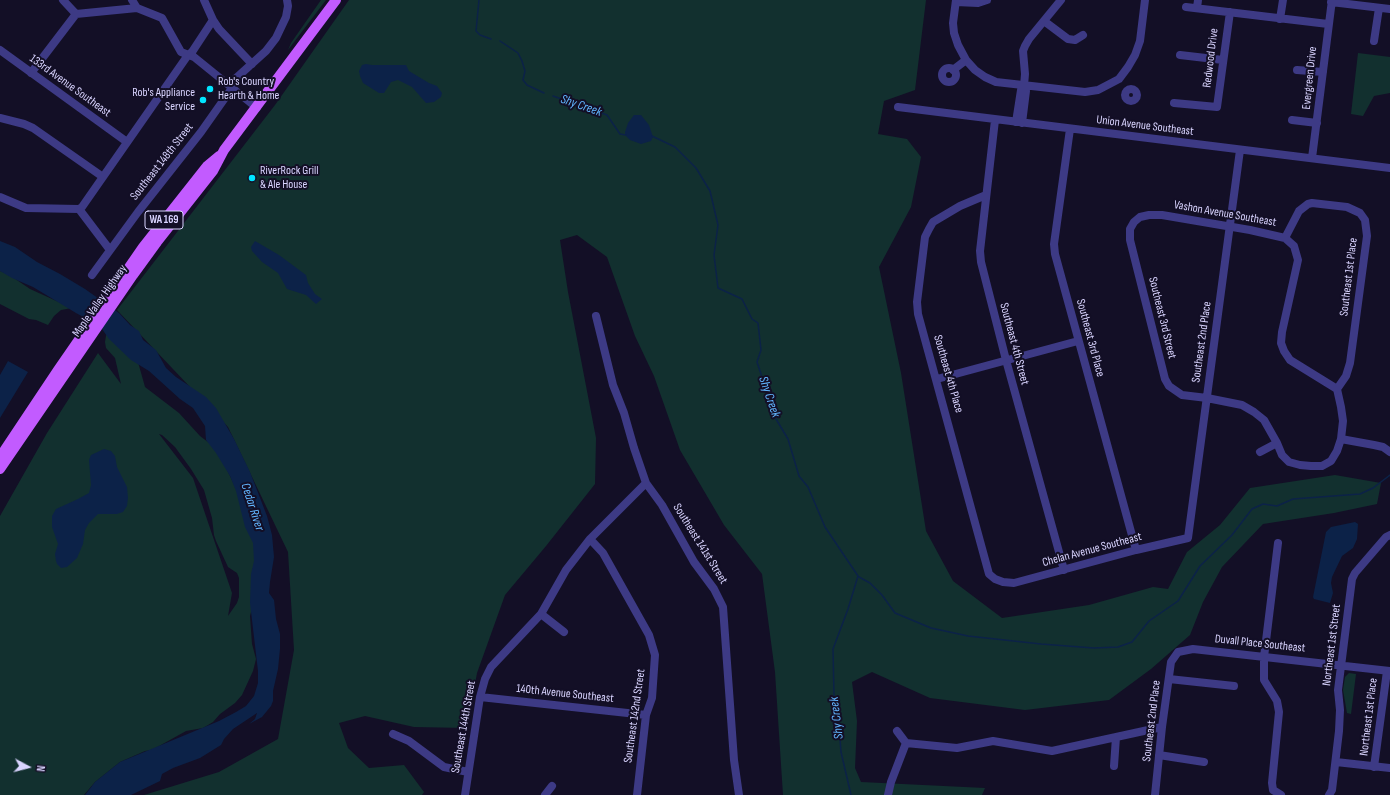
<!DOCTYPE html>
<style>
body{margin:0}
#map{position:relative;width:1390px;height:795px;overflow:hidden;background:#130f26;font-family:"Sofia Sans Condensed",sans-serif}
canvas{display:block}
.north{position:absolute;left:8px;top:747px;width:40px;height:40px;-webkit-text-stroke:3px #130f26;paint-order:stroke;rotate:97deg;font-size:11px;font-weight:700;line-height:16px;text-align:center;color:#d9d4ff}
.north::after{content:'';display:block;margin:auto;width:14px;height:18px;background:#d9d4ff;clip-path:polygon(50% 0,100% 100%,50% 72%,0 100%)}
</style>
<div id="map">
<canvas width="1390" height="795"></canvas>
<div class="north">N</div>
</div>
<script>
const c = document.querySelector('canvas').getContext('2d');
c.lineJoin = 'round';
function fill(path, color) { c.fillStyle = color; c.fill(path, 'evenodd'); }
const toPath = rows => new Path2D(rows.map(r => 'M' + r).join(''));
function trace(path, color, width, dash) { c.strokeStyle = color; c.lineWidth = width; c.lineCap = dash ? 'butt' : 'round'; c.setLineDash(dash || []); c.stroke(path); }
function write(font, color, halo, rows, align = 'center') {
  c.font = font + ' "Sofia Sans Condensed",sans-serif'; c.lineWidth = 4; c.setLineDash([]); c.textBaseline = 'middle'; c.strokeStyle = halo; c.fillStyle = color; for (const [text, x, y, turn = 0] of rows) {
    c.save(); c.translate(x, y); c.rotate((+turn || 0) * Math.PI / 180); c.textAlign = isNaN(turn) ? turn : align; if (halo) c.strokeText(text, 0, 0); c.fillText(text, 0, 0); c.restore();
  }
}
const green = toPath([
 [321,0,326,0,288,50,291,43],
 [349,0,926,0,915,90,884,101,878,134,907,139,921,157,911,207,879,267,901,373,926,531,953,581,1002,618,1089,605,1153,587,1168,589,1187,552,1220,525,1250,488,1335,475,1381,483,1377,504,1334,513,1263,524,1222,567,1203,602,1190,635,1151,669,1109,700,1025,710,930,698,872,672,852,682,857,721,855,768,861,782,985,788,982,795,783,795,775,672,762,574,724,525,680,450,654,376,635,336,607,257,577,235,560,240,568,292,596,438,595,484,546,546,505,595,477,673,467,728,414,727,365,716,339,723,348,748,369,768,404,765,424,792,422,795,144,795,219,772,278,739,294,650,288,552,228,427,117,310,275,105],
 [1358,53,1390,57,1390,93,1374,96,1363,116,1351,114],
 [0,271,8,274,30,289,72,308,61,310,54,316,48,325,36,320,29,319,0,304],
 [107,330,138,362,145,387,179,413,200,436,217,449,257,532,253,604,250,616,252,644,256,659,253,671,242,695,235,703,220,714,213,722,203,728,186,731,152,750,145,751,120,762,95,782,84,795,0,795,0,516,47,433,98,353,121,384,115,358,106,348,105,342],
 [159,434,162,435,175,447,191,469,204,490,212,518,214,535,216,541,228,567,237,573,239,578,239,597,237,603,228,616,232,593,193,478],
 [1349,673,1356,674,1351,714,1347,713,1343,690,1345,677]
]);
const water = toPath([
 [366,64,372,65,406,65,409,71,429,83,437,86,442,93,441,97,434,102,426,103,412,87,398,80,391,82,384,93,379,93,363,83,360,76,359,71,362,65],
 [634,115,641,115,649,125,653,137,651,141,641,144,630,140,625,135,625,132,628,123],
 [0,241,15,247,37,262,60,274,85,289,119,313,130,325,139,331,143,340,156,350,166,368,176,377,206,397,216,408,234,439,250,472,267,516,272,535,274,557,270,582,269,593,274,600,276,619,280,634,280,649,278,669,273,691,273,701,271,706,262,717,249,724,255,719,257,713,233,729,224,739,221,745,200,758,173,768,162,774,160,781,131,795,85,795,95,782,120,762,219,721,236,712,246,706,254,696,258,683,258,671,250,603,251,574,254,561,253,543,245,527,236,491,230,476,216,453,206,440,205,426,193,408,180,399,149,371,131,360,109,339,100,326,76,313,33,287,12,278,0,271],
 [255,241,279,255,306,275,308,283,315,294,322,299,316,304,306,295,287,289,278,273,262,262,252,251,251,247],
 [8,361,28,372,0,418,0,375],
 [104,449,111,451,115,456,117,467,127,487,128,498,127,506,123,512,117,514,98,514,89,523,85,530,83,544,77,558,67,567,61,568,57,564,56,561,55,554,58,544,52,527,52,516,56,509,78,499,89,493,91,485,89,460,91,455],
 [1355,522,1358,524,1357,539,1353,548,1342,556,1332,577,1331,583,1333,593,1330,603,1314,599,1313,597,1326,532,1331,527]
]);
const stream = toPath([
 [479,0,476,31,480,35,491,39],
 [500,41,518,53,522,61,525,71,523,80,527,85,544,93],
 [553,96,607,115,620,134,626,135],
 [652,136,675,147,696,168,710,191,718,225,714,255,718,288,742,299,752,319,758,323,761,350,757,362,776,419,788,439,799,476,808,487,825,527,858,576,848,609,833,649,834,695,838,713,841,752,851,795],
 [859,577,870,583,882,595,895,613,931,628,968,636,1041,644,1094,648,1118,647,1132,642,1149,621,1178,601,1200,566,1232,535,1252,509,1263,504,1277,506,1293,499,1360,494,1373,488,1390,475]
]);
const minor = toPath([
 [63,0,76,14],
 [132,0,137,8,162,18,181,52,194,57,257,108],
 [204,0,213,20,219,29,252,64],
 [956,0,953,23,954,33,958,45,966,60,975,70,985,77,996,82,1085,92,1098,90,1119,79,1128,67,1135,55,1140,41,1145,0],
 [956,2,978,3,987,0],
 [1331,2,1390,9],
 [1186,7,1328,24],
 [1197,8,1198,0],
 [1280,19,1283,0],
 [1044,21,1068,39,1075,40,1083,35],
 [1374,41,1379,8],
 [0,50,127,142],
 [1180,55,1223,60],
 '942 75a7 7 0 1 1 14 0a7 7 0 1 1-14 0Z',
 [953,70,966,60],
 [1297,70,1323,72],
 [31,73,76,14,137,8],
 [1024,86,1025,74,1023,51,1025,46,1029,39,1061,0],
 '1125 95a6 6 0 1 1 12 0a6 6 0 1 1-12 0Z',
 [1174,103,1217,107,1230,12],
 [898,107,1390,168],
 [0,118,24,124,33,128,103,177],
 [995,120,980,251,981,262,1006,360,1064,570],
 [1292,120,1317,123],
 [1016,122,1021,90,1024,86,1026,91,1022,123],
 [1070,129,1054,244,1055,254,1136,550],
 [1312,158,1332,0],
 [986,195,960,206,933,222,929,229,925,237,917,302,918,314,989,574,995,579,1003,582,1014,583,1136,550,1188,538,1240,150],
 [0,197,26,208,79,209,110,250],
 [79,209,82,207,188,55,192,52,213,20],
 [1149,215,1162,215,1250,230,1285,238,1294,246,1298,260,1282,332,1281,343,1284,351,1290,360,1337,389,1341,407,1343,421,1341,439,1337,451,1331,461,1322,466,1311,466,1300,465,1289,462,1282,455,1277,443,1264,420,1254,412,1242,405,1207,398,1182,395,1169,386,1165,379,1130,240,1130,229,1134,222,1140,217,1149,215],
 [1285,238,1299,211,1308,204,1312,203,1347,207,1360,213,1365,220,1367,236,1350,363,1346,376,1337,389],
 [92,275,138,212,201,132,232,88,235,79,266,51,276,38,286,17,288,6,287,0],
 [596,316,613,385,624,413,634,448,646,483,662,505,694,562,714,589,723,607,734,760,739,795],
 [937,379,1078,341],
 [1341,439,1374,445,1383,447,1390,452],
 [1260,452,1277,443],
 [590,539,603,553,649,635,655,655,652,698,646,715,637,795],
 [1278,543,1264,657,1264,680,1277,701,1279,712,1272,783,1273,790,1281,795],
 [541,614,564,632],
 [1169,679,1234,686],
 [480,697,646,715],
 [897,731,906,743,957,748,993,741,1052,751,1162,727],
 [393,734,409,741,444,767,468,772],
 [1159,755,1204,762],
 [1336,762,1390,768],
 [1114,766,1116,737],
 [1374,767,1387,671],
 [465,795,480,697,485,679,491,667,541,614,566,570,590,539,646,483],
 [545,795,552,786],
 [888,795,891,782,906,743],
 [1155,795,1162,727,1171,662,1178,652,1193,649,1390,671],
 [1329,795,1332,790,1339,731,1340,710,1338,690,1352,579,1355,573,1386,537,1390,535]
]);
const major = toPath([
 [0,457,58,370,143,247,207,166,219,156],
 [0,469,133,275,157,242,213,171,224,150,336,0]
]);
const markers = [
 [210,89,4,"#00e5ff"],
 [203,100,4,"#00e5ff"],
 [252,178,4,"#00e5ff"]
];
const shields = [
 [164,220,38]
];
const shieldNames = [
 ["WA 169",164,220]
];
const streetNames = [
 ["Redwood Drive",1211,58,-83],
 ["Evergreen Drive",1310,78,-84],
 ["133rd Avenue Southeast",70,86,36],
 ["Union Avenue Southeast",1145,126,7],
 ["Southeast 148th Street",162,162,-52],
 ["Vashon Avenue Southeast",1225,214,10],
 ["Southeast 1st Place",1349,277,-83],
 ["Maple Valley Highway",100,301,-55],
 ["Southeast 3rd Street",1162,318,76],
 ["Southeast 3rd Place",1090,338,75],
 ["Southeast 2nd Place",1202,342,-82],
 ["Southeast 4th Street",1014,344,75],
 ["Southeast 4th Place",948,374,74],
 ["Southeast 141st Street",700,544,58],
 ["Chelan Avenue Southeast",1092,550,-15],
 ["Duvall Place Southeast",1260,644,6],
 ["Northeast 1st Street",1332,645,-83],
 ["140th Avenue Southeast",565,694,6],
 ["Southeast 142nd Street",635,716,-82],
 ["Northeast 1st Place",1369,717,-83],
 ["Southeast 2nd Place",1152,721,-83],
 ["Southeast 144th Street",464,727,-80]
];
const poiNames = [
 ["Rob's Country",218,82],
 ["Hearth & Home",218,96],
 ["Rob's Appliance",195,93,"right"],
 ["Service",195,107,"right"],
 ["RiverRock Grill",260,171],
 ["& Ale House",260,185]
];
const waterNames = [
 ["Shy Creek",581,106,19],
 ["Shy Creek",769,397,71],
 ["Cedar River",252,507,72],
 ["Shy Creek",837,718,-97]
];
fill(green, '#12302f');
fill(water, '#0c2248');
trace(stream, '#0c2248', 1.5);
trace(minor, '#3d3a85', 8);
trace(major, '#c25bff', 10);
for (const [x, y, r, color] of markers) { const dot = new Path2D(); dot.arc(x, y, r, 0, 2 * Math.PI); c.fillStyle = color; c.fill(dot); trace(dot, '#130f26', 1.5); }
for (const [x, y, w] of shields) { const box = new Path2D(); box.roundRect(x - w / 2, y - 9, w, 18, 3); c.fillStyle = '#130f26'; c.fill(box); trace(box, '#d9d4ff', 1); }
write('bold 11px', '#d9d4ff', null, shieldNames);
write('12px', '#d9d4ff', '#130f26', streetNames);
write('12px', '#d9d4ff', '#130f26', poiNames, 'left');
write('italic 13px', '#62b6ff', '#130f26', waterNames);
</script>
